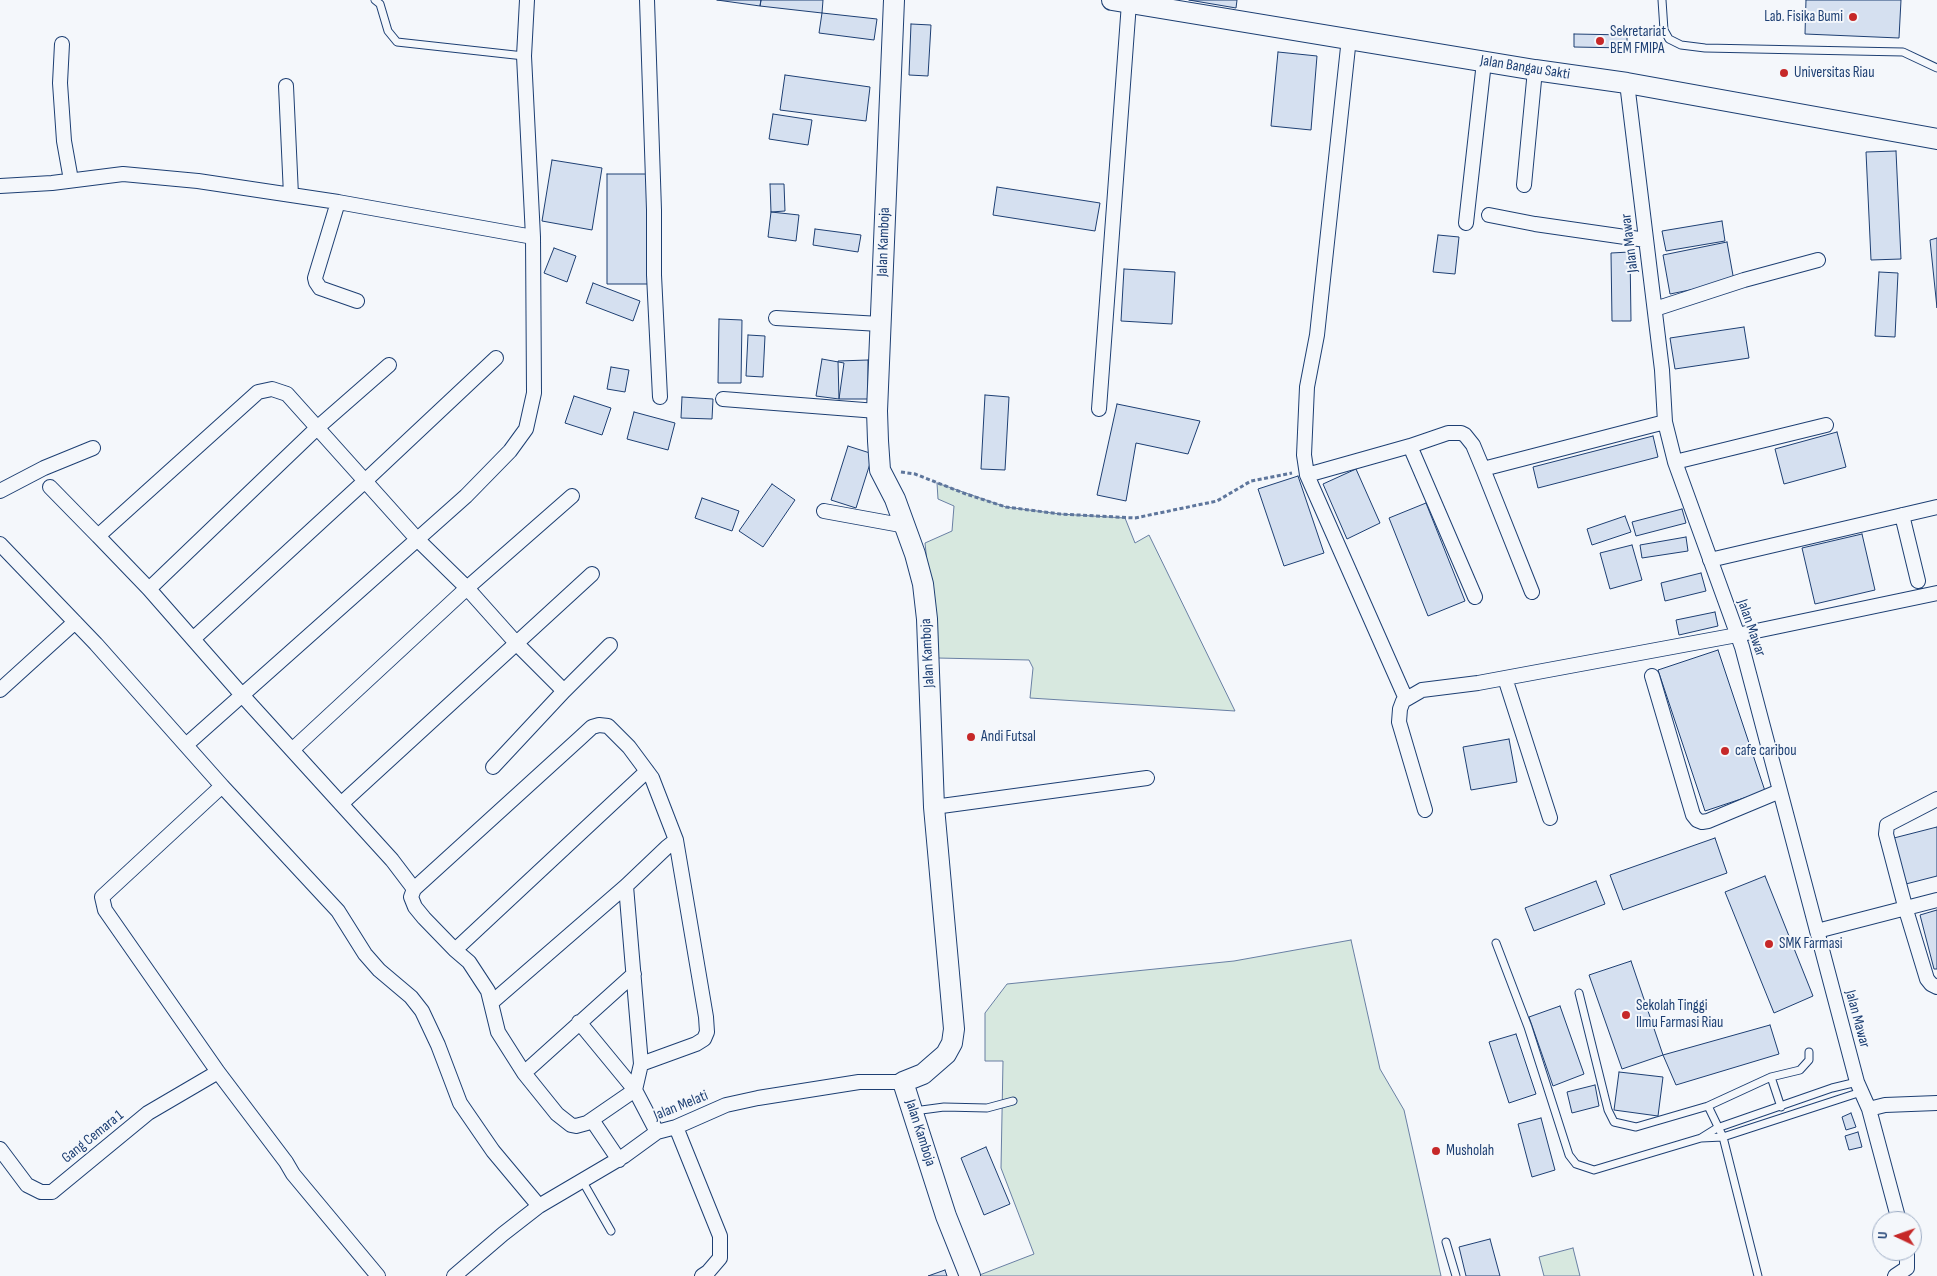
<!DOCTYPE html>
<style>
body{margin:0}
#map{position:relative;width:1937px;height:1276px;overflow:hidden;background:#f4f7fb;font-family:"Sofia Sans Condensed",sans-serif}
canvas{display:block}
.north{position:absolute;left:1872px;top:1211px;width:50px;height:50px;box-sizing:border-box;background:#f4f7fb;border:1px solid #9eadc5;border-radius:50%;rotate:273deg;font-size:14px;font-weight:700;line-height:20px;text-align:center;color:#1d3f73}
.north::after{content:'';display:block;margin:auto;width:18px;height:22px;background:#c62828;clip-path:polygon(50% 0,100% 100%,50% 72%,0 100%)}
</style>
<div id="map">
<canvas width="1937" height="1276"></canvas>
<div class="north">U</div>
</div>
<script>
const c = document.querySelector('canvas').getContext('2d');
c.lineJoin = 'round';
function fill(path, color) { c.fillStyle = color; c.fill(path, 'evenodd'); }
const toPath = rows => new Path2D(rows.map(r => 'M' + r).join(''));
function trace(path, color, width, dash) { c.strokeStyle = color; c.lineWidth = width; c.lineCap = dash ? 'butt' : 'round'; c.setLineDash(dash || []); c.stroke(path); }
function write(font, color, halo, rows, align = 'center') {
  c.font = font + ' "Sofia Sans Condensed",sans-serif'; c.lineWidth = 4; c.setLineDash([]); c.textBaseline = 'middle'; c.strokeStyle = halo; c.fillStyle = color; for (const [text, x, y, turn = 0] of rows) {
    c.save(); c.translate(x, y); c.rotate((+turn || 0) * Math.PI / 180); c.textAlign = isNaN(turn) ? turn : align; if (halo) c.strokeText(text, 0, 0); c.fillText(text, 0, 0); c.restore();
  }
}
const green = toPath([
 [937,483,1006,507,1060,514,1125,518,1135,543,1149,535,1235,711,1030,698,1033,668,1029,660,937,658,925,543,952,531,954,506,938,499,937,483],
 [1351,940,1380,1069,1404,1110,1441,1276,977,1276,1034,1254,1001,1168,1003,1061,985,1061,985,1013,1007,984,1234,961,1351,940],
 [1573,1248,1580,1276,1544,1276,1539,1257,1573,1248]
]);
const building = toPath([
 [717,0,761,0,760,6,717,0],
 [761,0,823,0,822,13,760,6,761,0],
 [1189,0,1237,0,1236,8,1189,0],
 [1806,0,1901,0,1899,38,1805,34,1806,0],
 [822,13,877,19,874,40,819,33,822,13],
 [911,24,931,25,928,76,909,75,911,24],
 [1574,34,1627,35,1627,48,1574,47,1574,34],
 [1278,52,1317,56,1311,130,1271,126,1278,52],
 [785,75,870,87,866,121,780,110,785,75],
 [773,114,812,120,808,145,769,139,773,114],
 [1896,151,1901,259,1871,260,1866,152,1896,151],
 [552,160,602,168,592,230,542,221,552,160],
 [607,174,648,174,648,284,607,284,607,174],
 [770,184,784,184,785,211,771,212,770,184],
 [997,187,1100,203,1095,231,993,215,997,187],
 [771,212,799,215,796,241,768,237,771,212],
 [1722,221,1725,241,1666,251,1662,231,1722,221],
 [815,229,861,235,858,252,813,245,815,229],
 [1438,235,1459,237,1455,274,1433,272,1438,235],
 [1937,238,1937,308,1930,240,1937,238],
 [1727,242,1734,281,1670,294,1663,255,1727,242],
 [554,248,576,256,567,282,544,273,554,248],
 [1630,252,1631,321,1612,321,1611,253,1630,252],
 [1124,269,1175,272,1172,324,1121,321,1124,269],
 [1879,272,1898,273,1895,337,1875,336,1879,272],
 [593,283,640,301,633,321,586,303,593,283],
 [719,319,742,320,741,383,718,383,719,319],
 [1744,327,1749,358,1675,369,1670,338,1744,327],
 [748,335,765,336,763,377,746,376,748,335],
 [822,359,844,363,839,399,816,396,822,359],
 [868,360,868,399,839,399,838,361,868,360],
 [611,367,629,370,625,392,607,389,611,367],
 [985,395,1009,397,1005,470,981,469,985,395],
 [574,396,611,408,602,435,565,423,574,396],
 [682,397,713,399,712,419,681,418,682,397],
 [1117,404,1200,421,1188,454,1136,443,1126,501,1097,495,1117,404],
 [634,412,675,423,668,450,627,439,634,412],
 [1837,432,1846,467,1784,484,1775,449,1837,432],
 [1653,436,1658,457,1538,488,1533,467,1653,436],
 [848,446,873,454,856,508,831,500,848,446],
 [1356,469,1380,523,1347,539,1323,484,1356,469],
 [1298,476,1324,553,1284,566,1258,489,1298,476],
 [772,484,795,500,763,547,739,531,772,484],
 [702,498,739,511,732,531,695,518,702,498],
 [1426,503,1465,601,1428,616,1389,518,1426,503],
 [1682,509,1686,523,1636,536,1632,522,1682,509],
 [1625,516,1631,532,1592,545,1587,529,1625,516],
 [1862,534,1875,590,1815,604,1802,548,1862,534],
 [1686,537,1688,551,1642,558,1640,545,1686,537],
 [1632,545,1642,580,1610,589,1600,553,1632,545],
 [1701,573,1706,591,1665,601,1661,583,1701,573],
 [1715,612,1718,626,1679,635,1676,620,1715,612],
 [1718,650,1765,791,1705,811,1658,670,1718,650],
 [1509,739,1517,782,1471,790,1463,747,1509,739],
 [1937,827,1937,876,1902,885,1890,839,1937,827],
 [1715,838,1727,873,1623,910,1610,875,1715,838],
 [1765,876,1813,996,1774,1013,1725,892,1765,876],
 [1596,881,1605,904,1534,931,1525,908,1596,881],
 [1937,910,1937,969,1934,969,1920,915,1937,910],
 [1631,961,1663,1055,1622,1069,1589,975,1631,961],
 [1560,1006,1584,1074,1553,1086,1529,1017,1560,1006],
 [1770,1025,1779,1054,1676,1085,1663,1055,1770,1025],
 [1516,1034,1536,1094,1509,1103,1489,1042,1516,1034],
 [1619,1072,1663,1077,1658,1116,1614,1110,1619,1072],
 [1595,1085,1599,1106,1572,1113,1567,1092,1595,1085],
 [1851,1113,1856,1127,1846,1130,1842,1117,1851,1113],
 [1541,1118,1555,1170,1532,1177,1518,1124,1541,1118],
 [1858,1132,1862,1147,1849,1150,1845,1136,1858,1132],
 [986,1147,1010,1204,984,1215,961,1158,986,1147],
 [1490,1239,1500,1276,1466,1276,1459,1247,1490,1239],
 [945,1270,947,1276,928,1276,945,1270]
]);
const path = toPath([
 [901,472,915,474,966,494,1006,507,1060,514,1135,518,1217,501,1251,481,1292,473]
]);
const lane = toPath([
 [375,0,380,4,388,31,397,42,524,56],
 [1662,0,1664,30,1669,39,1681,45,1705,48,1903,52,1937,68],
 [1496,943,1528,1027,1569,1155,1576,1164,1594,1170,1701,1138,1723,1137,1861,1092],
 [1579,993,1608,1110,1614,1122,1636,1127,1708,1106],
 [1771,1077,1781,1107],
 [914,1111,944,1107,987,1108,1013,1101],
 [1701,1138,1717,1128,1832,1088,1857,1082],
 [583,1182,611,1231],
 [1446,1242,1456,1276],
 [1758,1276,1723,1137,1708,1106,1771,1077,1800,1070,1809,1060,1809,1052]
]);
const street = toPath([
 [647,0,654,210,654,275,660,397],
 [1349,38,1317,335,1307,387,1304,455,1307,475,1406,699],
 [62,44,60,83,64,141,71,180],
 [1627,83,1662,370,1665,422,1675,462,1742,647,1857,1082,1869,1109,1885,1105,1937,1103],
 [286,86,291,195],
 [1524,185,1535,70],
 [0,186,52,183,123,174,198,181,338,202,533,237],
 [338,202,315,278,316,282,320,288,357,301],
 [1489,215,1535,224,1646,240],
 [1466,223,1484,62],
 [1655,309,1744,280,1818,260],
 [776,318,880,324],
 [723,399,877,411],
 [1099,409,1129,3],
 [1410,446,1475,597],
 [1675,462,1826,425],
 [1483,469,1665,422],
 [1307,475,1410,446,1448,433,1461,433,1465,435,1473,445,1483,469,1532,592],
 [50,487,98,536],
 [0,491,44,468,93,448],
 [824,511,906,526],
 [1902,515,1918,581],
 [0,544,96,644,222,786,102,897,105,910,218,1072,286,1162,293,1174,378,1276],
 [1710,560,1937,507],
 [149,589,317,428,389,365],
 [193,639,365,481,496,358],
 [1652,676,1693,815,1697,820,1702,822,1708,821,1780,791],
 [1505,678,1550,818],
 [0,690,75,622],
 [186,745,466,496,510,451,526,429,534,393,533,237,524,56,527,0],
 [292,750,467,588,572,496],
 [493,767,564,691],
 [222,786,338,911,365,954,379,970,411,997,422,1011,438,1045,460,1103,493,1151,539,1206],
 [1937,799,1887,825,1886,834,1906,910,1927,979,1931,984,1937,987],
 [341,804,592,574],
 [934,807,1147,778],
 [1425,810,1399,722,1400,709,1403,701,1422,690,1478,683,1737,635,1937,593],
 [414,889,392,860,242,695,149,589,98,536,258,392,272,389,287,394,417,539,467,588,517,644,564,691,610,645],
 [1817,931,1937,900],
 [455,950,647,771],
 [491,1003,626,886],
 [579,1022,635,1090,641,1064,626,886,667,847,676,840],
 [641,1064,696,1044,704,1039,707,1032,706,1017,676,840,652,778,629,747,608,726,599,725,592,727,579,739,414,889,411,897,415,907,424,918,455,950,469,962,488,991,498,1032,524,1073,557,1114,571,1125,576,1126,587,1123,635,1090,657,1132],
 [524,1073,634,974],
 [1869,1109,1899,1221],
 [592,1120,619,1160],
 [676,1127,720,1236,720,1258,708,1272,702,1276],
 [0,1149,27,1185,41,1192,52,1192,148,1113,218,1072],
 [454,1276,503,1234,539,1206,624,1156,657,1132,676,1127,726,1105,758,1098,859,1082,903,1082],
 [1895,1276,1907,1268,1907,1251]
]);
const secondary = toPath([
 [894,0,877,411,878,441,880,470,895,499,915,554,923,584,927,619,934,807,954,1029,952,1043,946,1054,923,1074,903,1082,946,1216,970,1276],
 [1112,0,1535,70,1627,83,1937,139]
]);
const markers = [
 [1853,17,5,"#c62828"],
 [1600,41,5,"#c62828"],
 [1784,73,5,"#c62828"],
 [971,737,5,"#c62828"],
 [1725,751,5,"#c62828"],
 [1769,944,5,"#c62828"],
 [1626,1015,5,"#c62828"],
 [1436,1151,5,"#c62828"]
];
const poiNames = [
 ["Lab. Fisika Bumi",1843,17,"right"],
 ["Sekretariat",1610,32],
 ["BEM FMIPA",1610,49],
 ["Universitas Riau",1794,73],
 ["Andi Futsal",981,737],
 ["cafe caribou",1735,751],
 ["SMK Farmasi",1779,944],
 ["Sekolah Tinggi",1636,1006],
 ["Ilmu Farmasi Riau",1636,1023],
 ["Musholah",1446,1151]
];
const streetNames = [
 ["Jalan Bangau Sakti",1525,68,9],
 ["Jalan Kamboja",884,242,-88],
 ["Jalan Mawar",1630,243,-97],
 ["Jalan Mawar",1751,628,71],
 ["Jalan Kamboja",928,653,-93],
 ["Jalan Mawar",1857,1019,75],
 ["Jalan Melati",681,1106,-22],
 ["Jalan Kamboja",920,1133,72],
 ["Gang Cemara 1",93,1137,-39]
];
fill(green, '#d7e8df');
trace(green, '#687fa3', 1);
fill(building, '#d5e0f0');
trace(building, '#1d3f73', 1);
trace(lane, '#1d3f73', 9);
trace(street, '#1d3f73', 16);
trace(secondary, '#1d3f73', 22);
trace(path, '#5e769c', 3, [4, 2.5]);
trace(lane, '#f4f7fb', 7);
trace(street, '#f4f7fb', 14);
trace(secondary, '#f4f7fb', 20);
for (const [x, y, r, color] of markers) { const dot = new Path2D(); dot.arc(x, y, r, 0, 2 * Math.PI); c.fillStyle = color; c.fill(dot); trace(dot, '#f4f7fb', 2); }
write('15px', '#1d3f73', '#f4f7fb', poiNames, 'left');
write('15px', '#1d3f73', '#f4f7fb', streetNames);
</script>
